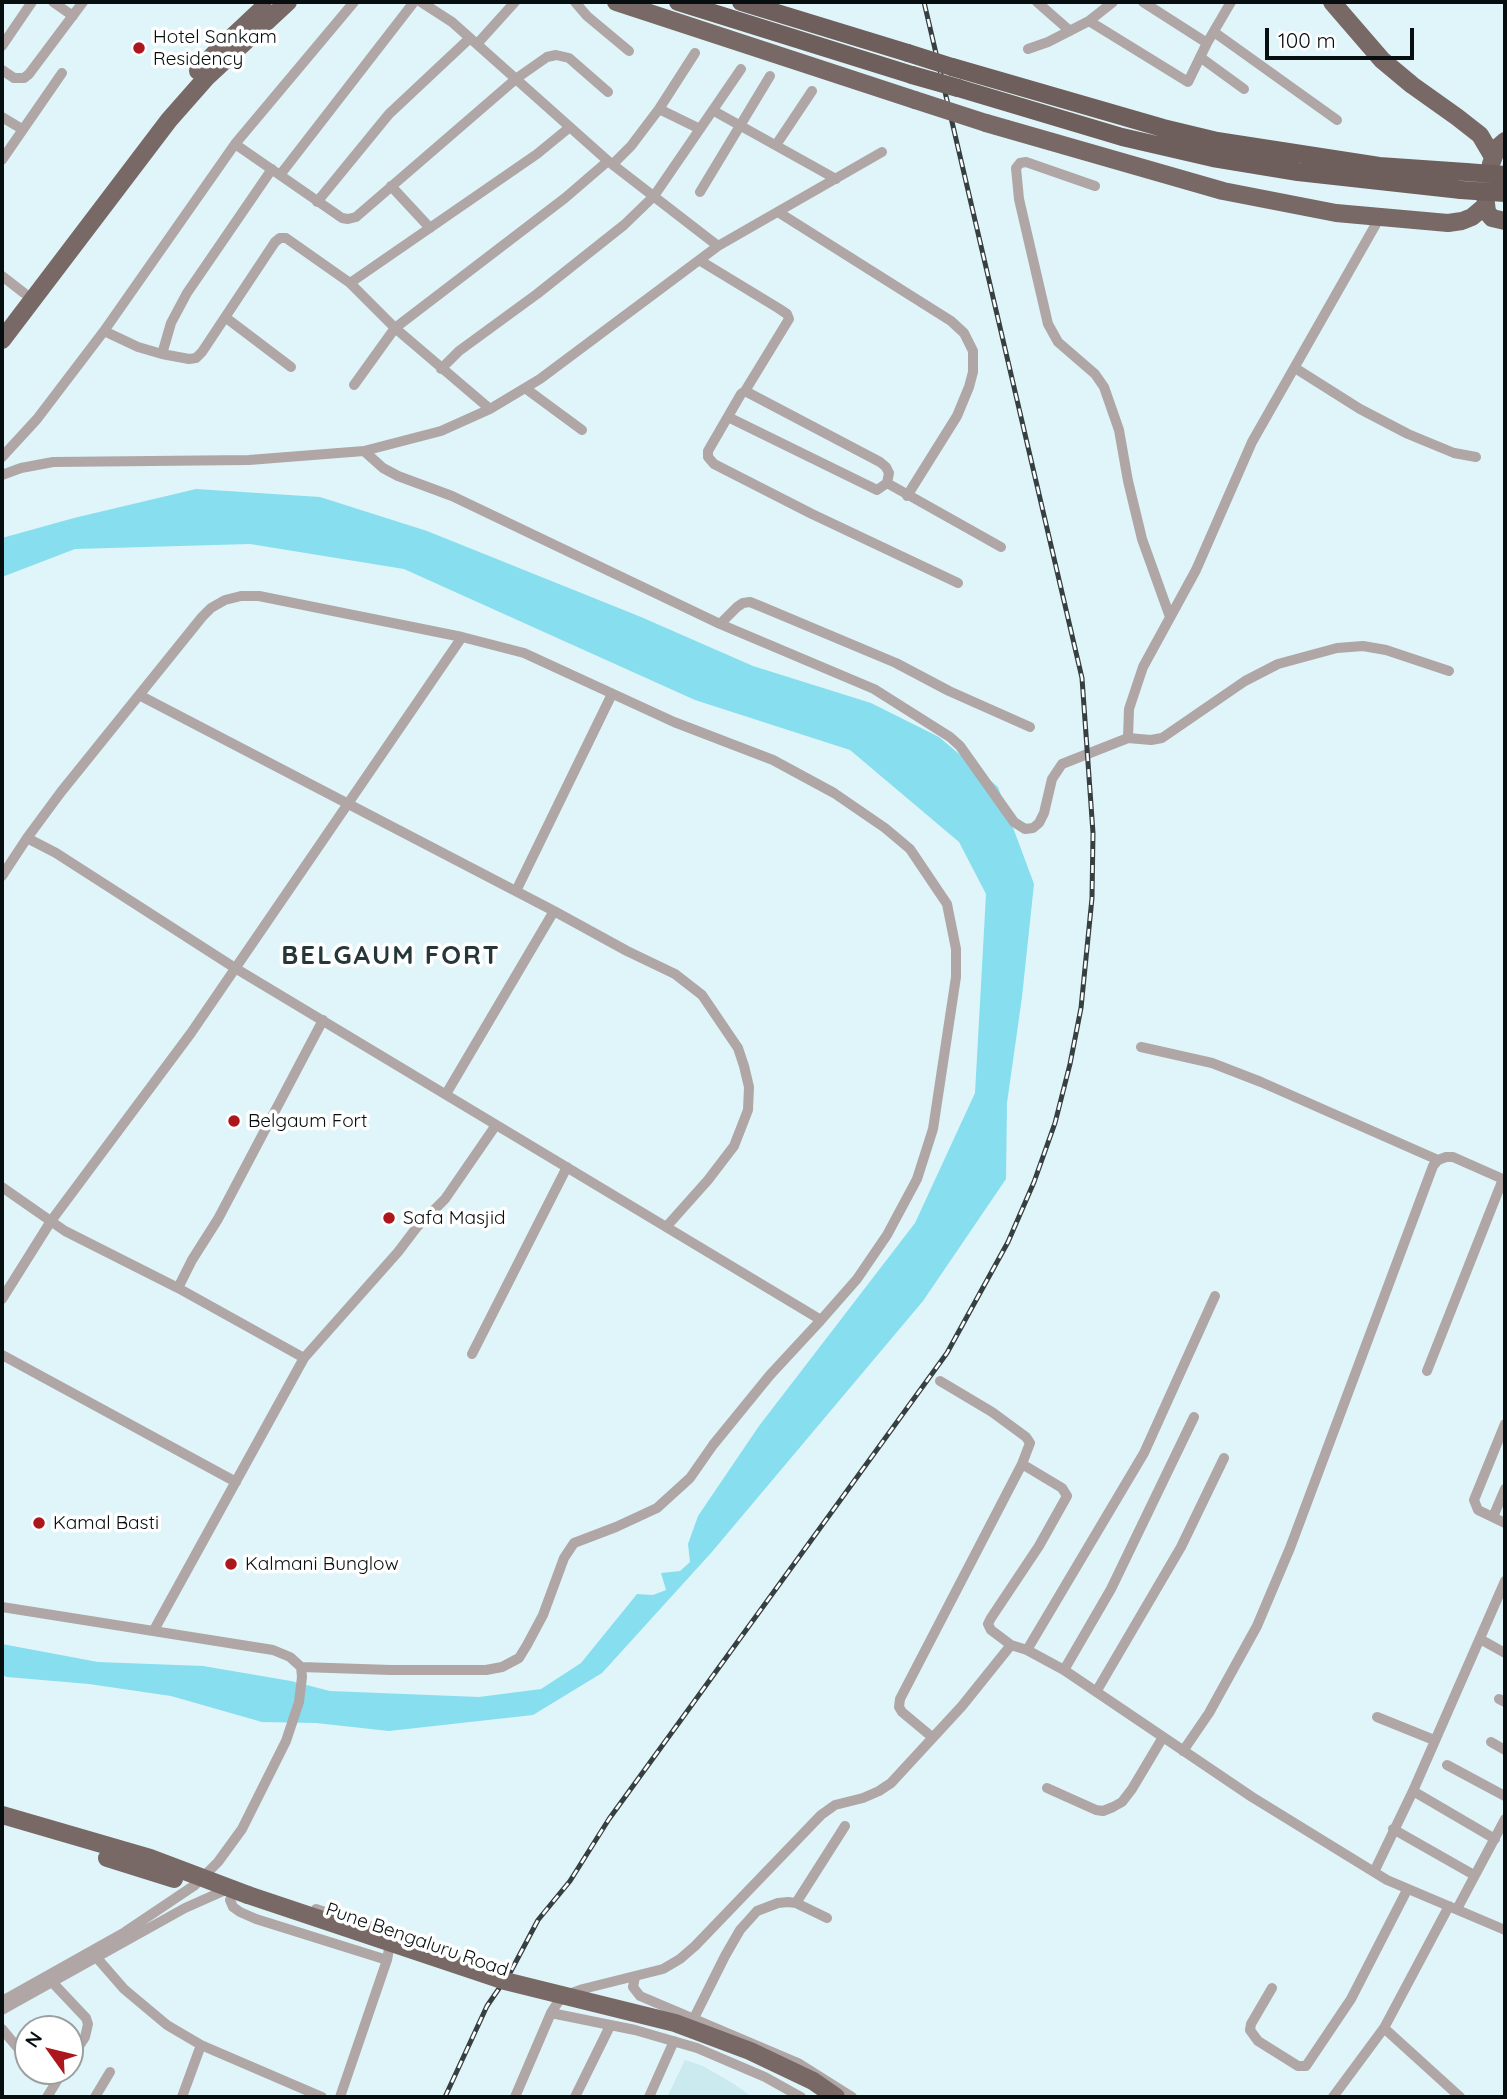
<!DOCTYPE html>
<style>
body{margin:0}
#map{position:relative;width:1507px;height:2099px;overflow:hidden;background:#dff5f9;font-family:Quicksand,sans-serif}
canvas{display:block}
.frame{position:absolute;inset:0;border:4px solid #070e10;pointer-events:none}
.north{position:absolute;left:14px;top:2015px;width:70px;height:70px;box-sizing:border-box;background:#fff;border:2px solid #9c9f9f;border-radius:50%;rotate:304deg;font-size:19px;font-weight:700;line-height:28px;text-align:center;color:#070e10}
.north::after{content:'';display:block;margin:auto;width:24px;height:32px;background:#ab171c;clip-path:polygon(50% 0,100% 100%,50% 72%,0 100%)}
.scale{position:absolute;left:1265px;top:28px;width:149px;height:32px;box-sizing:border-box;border:4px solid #070e10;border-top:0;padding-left:9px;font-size:21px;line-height:24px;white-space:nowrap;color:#070e10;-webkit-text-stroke:5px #fff;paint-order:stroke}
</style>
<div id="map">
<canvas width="1507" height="2099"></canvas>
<div class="frame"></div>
<div class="north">N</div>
<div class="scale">100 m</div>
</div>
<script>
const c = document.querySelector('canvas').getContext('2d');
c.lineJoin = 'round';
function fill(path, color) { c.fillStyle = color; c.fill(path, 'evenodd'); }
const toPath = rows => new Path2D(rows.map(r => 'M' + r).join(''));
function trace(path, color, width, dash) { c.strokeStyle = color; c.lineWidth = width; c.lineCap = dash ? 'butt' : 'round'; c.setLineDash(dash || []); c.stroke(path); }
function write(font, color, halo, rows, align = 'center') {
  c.font = font + ' Quicksand,sans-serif'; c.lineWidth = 7; c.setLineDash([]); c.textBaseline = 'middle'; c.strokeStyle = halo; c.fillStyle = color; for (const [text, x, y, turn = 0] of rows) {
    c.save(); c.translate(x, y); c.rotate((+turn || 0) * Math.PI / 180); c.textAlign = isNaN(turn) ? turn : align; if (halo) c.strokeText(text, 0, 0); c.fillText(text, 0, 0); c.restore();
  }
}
const built = toPath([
 [685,2060,703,2066,734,2084,752,2097,667,2097]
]);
const water = toPath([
 [196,489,320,497,427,531,641,617,753,666,871,703,939,737,998,787,1034,884,1022,997,1007,1103,1006,1179,923,1301,711,1553,602,1673,533,1715,389,1731,316,1723,262,1722,171,1696,89,1684,7,1677,2,1675,2,1644,98,1662,203,1666,291,1681,330,1691,479,1697,541,1689,581,1663,637,1594,653,1595,666,1590,661,1573,680,1571,690,1562,688,1544,698,1516,759,1426,915,1223,975,1093,986,894,959,842,850,750,695,700,404,569,250,544,75,549,2,577,2,538,74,518]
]);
const minor = toPath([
 [53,2,73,16],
 [421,2,452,22,608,161,718,246],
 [575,2,587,16,629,51],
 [1037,2,1070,31],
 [1143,2,1207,43],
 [1089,21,1188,82,1207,43,1231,2],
 [1214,32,1337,120],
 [477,44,515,2],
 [2,46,32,2],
 [1028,49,1048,42,1089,21,1113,2],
 [1200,57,1244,89],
 [2,70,14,78,24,78,29,74,83,2],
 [659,109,700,129],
 [714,111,836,179],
 [2,117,22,129],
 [235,144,342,218,348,219,356,217,517,78,547,57,556,55,569,58,608,92],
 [776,145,812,91],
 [2,160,62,73],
 [613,164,631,146,659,109,695,53],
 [280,175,414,2],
 [391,186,430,228],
 [1095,186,1026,162,1020,163,1016,168,1019,199,1048,324,1058,342,1095,374,1104,387,1119,430,1128,481,1142,539,1170,617],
 [700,192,770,76],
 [317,202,389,114,470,38],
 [778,212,951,321,964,333,973,351,973,372,969,387,957,416,907,496],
 [699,260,778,308,787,314,789,319,745,391],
 [2,276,24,293],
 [350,283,537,154,570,127],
 [225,317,291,367],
 [104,331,138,347,162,354,189,359,196,358,202,352,275,242,280,238,286,238,350,283,395,328,490,409],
 [162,354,171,323,187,293,272,169],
 [1295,368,1360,409,1408,434,1454,453,1476,457],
 [441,369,459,351,537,294,624,225,654,196,741,69],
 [354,385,395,328,565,198,608,161],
 [525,388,582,430],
 [728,417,877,490,887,483,889,473,886,467,880,462,745,391,741,394,708,451,708,457,714,464,812,514,958,583],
 [364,451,383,468,398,476,452,496,720,624,874,689,950,737,960,746,1014,822,1025,829,1033,828,1039,823,1044,813,1052,779,1062,764,1128,738,1151,740,1162,738,1245,681,1278,664,1337,648,1363,646,1386,650,1449,671],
 [2,457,37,419,104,331,235,144,354,2],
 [2,475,21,468,53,462,249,460,364,451,441,431,490,409,540,379,718,246,882,152],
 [887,483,1001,547],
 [720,624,737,607,743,603,750,602,760,606,896,663,949,691,1030,727],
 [139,695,554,911,627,951,675,974,702,995,738,1048,744,1066,749,1087,748,1110,734,1146,708,1180,667,1226],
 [1128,738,1129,709,1143,667,1196,570,1252,442,1380,217],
 [27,838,56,853,235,968,821,1320],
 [2,876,27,838,61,792,202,617,211,608,225,600,241,596,259,596,462,637,524,653,674,722,773,760,834,793,885,828,910,849,947,904,956,949,956,977,933,1129,917,1179,887,1235,857,1279,821,1320,770,1375,713,1445,690,1478,657,1508,616,1527,574,1543,564,1558,543,1615,527,1645,519,1658,502,1667,486,1670,391,1670,301,1667],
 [516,891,612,694],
 [1141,1047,1212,1063,1261,1082,1438,1160],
 [446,1094,554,911],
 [2,1187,65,1231,178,1288,304,1358],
 [178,1288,192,1260,218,1219,323,1020],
 [2,1299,51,1221,191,1033,462,637],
 [472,1354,567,1167],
 [2,1355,236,1482],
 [1427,1371,1503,1179],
 [1505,1424,1474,1500,1478,1510,1505,1523],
 [1022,1464,1062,1488,1067,1496,1039,1546,991,1618,988,1624,991,1630,1011,1645,1027,1650,1064,1670,1252,1797,1387,1880,1505,1930],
 [1493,1517,1505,1489],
 [2,1607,273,1650,290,1657,301,1667,302,1677,299,1702,286,1741,242,1829,218,1862,195,1885,125,1932,2,2001],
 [154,1630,304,1358,398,1252,417,1227,445,1199,496,1125],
 [1480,1639,1505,1653],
 [1027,1650,1144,1453,1215,1296],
 [1064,1670,1111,1589,1194,1417],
 [1096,1692,1181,1547,1224,1458],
 [1499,1699,1505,1702],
 [1377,1717,1434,1740],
 [932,1737,902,1712,899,1707,900,1699,1022,1464,1030,1443,1026,1437,992,1412,940,1381],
 [1491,1742,1505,1750],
 [1183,1751,1209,1713,1257,1626,1290,1548,1433,1166,1438,1160,1446,1157,1453,1157,1505,1180],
 [1447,1765,1505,1796],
 [1047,1788,1096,1810,1103,1811,1113,1807,1122,1802,1132,1789,1163,1737],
 [1413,1791,1495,1839],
 [1393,1829,1474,1875],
 [1374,1872,1413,1791,1505,1581],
 [230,1900,233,1907,240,1912,256,1919,387,1960],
 [796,1903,845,1826],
 [316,1909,385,1931,391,1938,387,1960,340,2097],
 [1457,1909,1505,1819],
 [97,1958,124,1989,167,2025,201,2045,322,2097],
 [635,1977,633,1987,640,1996,798,2063,852,2097],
 [52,1982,86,2018,88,2024,85,2037,70,2060],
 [1272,1988,1251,2024,1250,2030,1258,2041,1298,2066,1306,2066,1351,1999,1407,1890],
 [2,2010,185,1908,230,1888],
 [551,2013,635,2030,697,2048,765,2077,801,2097],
 [694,2018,725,1956,740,1930,757,1911,778,1903,788,1902,796,1903,827,1918],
 [1384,2028,1460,2097],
 [2,2029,28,2060],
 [47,2097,63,2071],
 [95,2097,110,2072],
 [182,2097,201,2045],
 [515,2097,551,2013,558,2002,572,1993,583,1989,663,1969,680,1959,695,1946,821,1815,835,1805,863,1798,879,1791,891,1783,962,1706,1011,1645],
 [575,2097,610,2026],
 [649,2097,674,2041],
 [1333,2097,1384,2028,1449,1906]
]);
const primary = toPath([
 [616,2,915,100],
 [1332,2,1382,60,1412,85,1457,117,1480,135,1493,157],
 [198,71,216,52,263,8],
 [986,123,1223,191,1336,213,1448,223,1462,221,1472,217,1485,206],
 [1491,164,1497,148,1505,141],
 [1485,195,1487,212,1492,218,1505,221],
 [2,340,169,120,206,78,288,2],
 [2,1815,150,1858,248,1895],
 [107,1858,174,1879]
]);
const trunk = toPath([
 [678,2,912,75],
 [741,2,908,53],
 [952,67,1163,128,1217,141,1379,166,1466,172],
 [958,88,1122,137,1213,158,1298,172,1461,190]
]);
const rail = toPath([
 [445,2097,487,2006,511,1971,538,1920,570,1881,609,1819,947,1353,1008,1242,1034,1182,1055,1123,1070,1064,1081,1008,1092,898,1093,833,1082,678,924,2]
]);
const primaryBridge = toPath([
 [915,100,986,123],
 [248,1895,505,1981,675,2023,750,2051,813,2081,836,2097]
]);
const trunkBridge = toPath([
 [908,53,952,67],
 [912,75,958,88],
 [1466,172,1505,175],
 [1461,190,1505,193]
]);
const markers = [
 [139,48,7,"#ab171c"],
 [234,1121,7,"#ab171c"],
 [389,1218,7,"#ab171c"],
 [39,1523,7,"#ab171c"],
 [231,1564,7,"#ab171c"]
];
const poiNames = [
 ["Hotel Sankam",153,37],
 ["Residency",153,59],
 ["Belgaum Fort",248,1121],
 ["Safa Masjid",403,1218],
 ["Kamal Basti",53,1523],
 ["Kalmani Bunglow",245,1564]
];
const streetNames = [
 ["Pune Bengaluru Road",417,1940,19]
];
const districtNames = [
 ["BELGAUM FORT",391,956]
];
fill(built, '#cbeaf0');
fill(water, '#87deef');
trace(minor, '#afa6a5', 10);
trace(primary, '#786967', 18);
trace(trunk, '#6e5e5c', 18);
trace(rail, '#364042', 5);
trace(rail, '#fff', 2.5, [8]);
trace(primaryBridge, '#786967', 18);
trace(trunkBridge, '#6e5e5c', 18);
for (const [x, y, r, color] of markers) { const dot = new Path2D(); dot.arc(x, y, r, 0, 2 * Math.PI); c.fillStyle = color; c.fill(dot); trace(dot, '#fff', 2.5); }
write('19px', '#070e10', '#fff', poiNames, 'left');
write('19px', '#070e10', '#fff', streetNames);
c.letterSpacing = '2px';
write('bold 26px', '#25373b', '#fff', districtNames);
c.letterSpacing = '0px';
</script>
